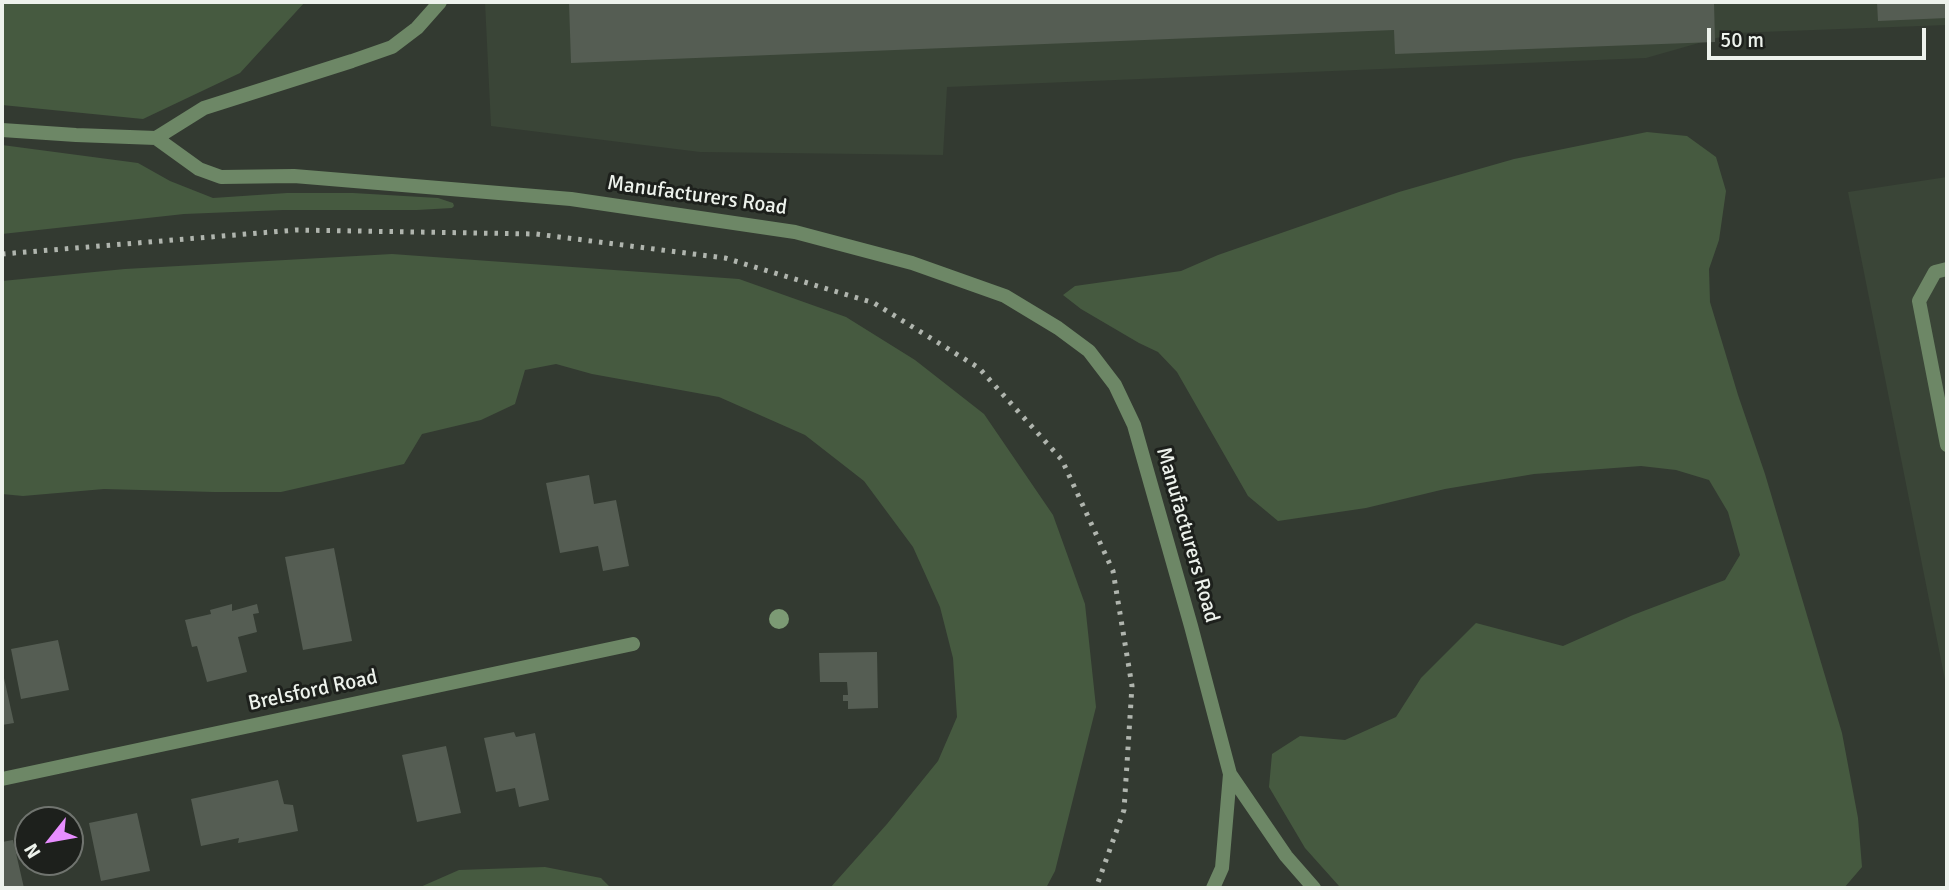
<!DOCTYPE html>
<style>
body{margin:0}
#map{position:relative;width:1949px;height:890px;overflow:hidden;background:#333a31;font-family:Signika,sans-serif}
canvas{display:block}
.frame{position:absolute;inset:0;border:4px solid #edf2ec;pointer-events:none}
.north{position:absolute;left:14px;top:806px;width:70px;height:70px;box-sizing:border-box;background:#1d201c;border:2px solid #70746f;border-radius:50%;rotate:239deg;font-size:19px;font-weight:700;line-height:28px;text-align:center;color:#edf2ec}
.north::after{content:'';display:block;margin:auto;width:24px;height:32px;background:#e88eff;clip-path:polygon(50% 0,100% 100%,50% 72%,0 100%)}
.scale{position:absolute;left:1707px;top:28px;width:219px;height:32px;box-sizing:border-box;border:4px solid #edf2ec;border-top:0;padding-left:9px;font-size:21px;line-height:24px;white-space:nowrap;color:#edf2ec;-webkit-text-stroke:5px #1d201c;paint-order:stroke}
</style>
<div id="map">
<canvas width="1949" height="890"></canvas>
<div class="frame"></div>
<div class="north">N</div>
<div class="scale">50 m</div>
</div>
<script>
const c = document.querySelector('canvas').getContext('2d');
c.lineJoin = 'round';
function fill(path, color) { c.fillStyle = color; c.fill(path, 'evenodd'); }
const toPath = rows => new Path2D(rows.map(r => 'M' + r).join(''));
function trace(path, color, width, dash) { c.strokeStyle = color; c.lineWidth = width; c.lineCap = dash ? 'butt' : 'round'; c.setLineDash(dash || []); c.stroke(path); }
function write(font, color, halo, rows, align = 'center') {
  c.font = font + ' Signika,sans-serif'; c.lineWidth = 6; c.setLineDash([]); c.textBaseline = 'middle'; c.strokeStyle = halo; c.fillStyle = color; for (const [text, x, y, turn = 0] of rows) {
    c.save(); c.translate(x, y); c.rotate((+turn || 0) * Math.PI / 180); c.textAlign = isNaN(turn) ? turn : align; if (halo) c.strokeText(text, 0, 0); c.fillText(text, 0, 0); c.restore();
  }
}
const built = toPath([
 [485,2,1947,2,1947,25,1734,33,1646,58,947,87,943,155,700,152,491,126],
 [1947,177,1947,690,1848,192]
]);
const green = toPath([
 [2,2,305,2,240,73,143,119,2,105],
 [1647,132,1687,136,1716,157,1726,191,1719,240,1709,269,1710,302,1738,395,1765,474,1842,733,1858,818,1862,867,1844,888,1343,888,1339,886,1305,848,1269,787,1272,754,1300,736,1345,740,1396,717,1421,678,1476,623,1563,646,1633,615,1725,580,1740,555,1728,512,1709,480,1676,470,1641,466,1534,474,1445,489,1366,508,1278,521,1248,496,1177,372,1158,352,1139,343,1081,309,1063,295,1075,286,1181,271,1218,255,1399,192,1514,159],
 [2,145,138,163,170,181,213,198,287,193,353,193,438,198,453,203,454,206,452,208,417,210,283,210,184,214,2,234],
 [392,254,739,279,846,317,915,360,984,414,1053,515,1085,604,1096,707,1055,871,1046,888,830,888,887,824,938,761,957,717,953,658,940,607,913,547,864,481,805,435,719,397,592,374,556,364,525,370,515,404,481,420,422,434,404,464,281,492,214,492,104,489,23,496,2,494,2,281,125,269],
 [545,867,601,878,611,888,418,888,459,870]
]);
const building = toPath([
 [569,2,1714,2,1715,42,1395,54,1394,30,571,63],
 [1877,2,1947,2,1947,18,1878,21],
 [589,475,594,504,616,500,629,566,603,571,598,546,560,553,546,483],
 [334,548,352,641,303,650,285,557],
 [232,604,232,611,257,604,259,613,253,614,257,632,238,637,247,672,207,682,197,646,192,647,185,620,211,614,210,610],
 [58,640,69,690,21,699,11,649],
 [877,652,878,708,848,709,848,701,843,701,843,695,848,695,847,682,820,682,819,653],
 [2,669,14,723,2,725],
 [514,732,516,737,535,733,549,800,519,807,515,788,496,792,484,738],
 [446,746,461,813,417,822,402,755],
 [278,780,284,804,293,805,298,831,238,843,239,838,201,846,191,799],
 [137,813,150,871,101,881,89,823],
 [13,840,24,888,2,888,2,842]
]);
const service = toPath([
 [1947,269,1935,272,1919,301,1947,445]
]);
const minor = toPath([
 [2,130,76,135,156,138],
 [156,138,199,169,221,177,294,176,571,199,795,232,912,263,1005,296,1058,328,1089,351,1115,385,1134,425,1191,626,1230,774,1286,856,1314,888],
 [156,138,204,108,352,61,392,47,417,28,440,2],
 [2,779,633,644],
 [1213,888,1222,868,1230,774]
]);
const rail = toPath([
 [2,254,296,230,536,234,725,258,874,303,979,368,1062,460,1113,571,1132,686,1124,810,1096,888]
]);
const trees = [
 [779,619]
];
const streetNames = [
 ["Manufacturers Road",697,196,8],
 ["Manufacturers Road",1187,535,74],
 ["Brelsford Road",313,691,-12]
];
fill(built, '#3a4537');
fill(green, '#465a40');
fill(building, '#555d53');
trace(service, '#6d8766', 14);
trace(minor, '#6d8766', 14);
trace(rail, '#b0b5ae', 5, [3.5, 7]);
c.fillStyle = '#7c9a74';
for (const [x, y] of trees) { c.beginPath(); c.arc(x, y, 10, 0, 2 * Math.PI); c.fill(); }
write('21px', '#edf2ec', '#1d201c', streetNames);
</script>
